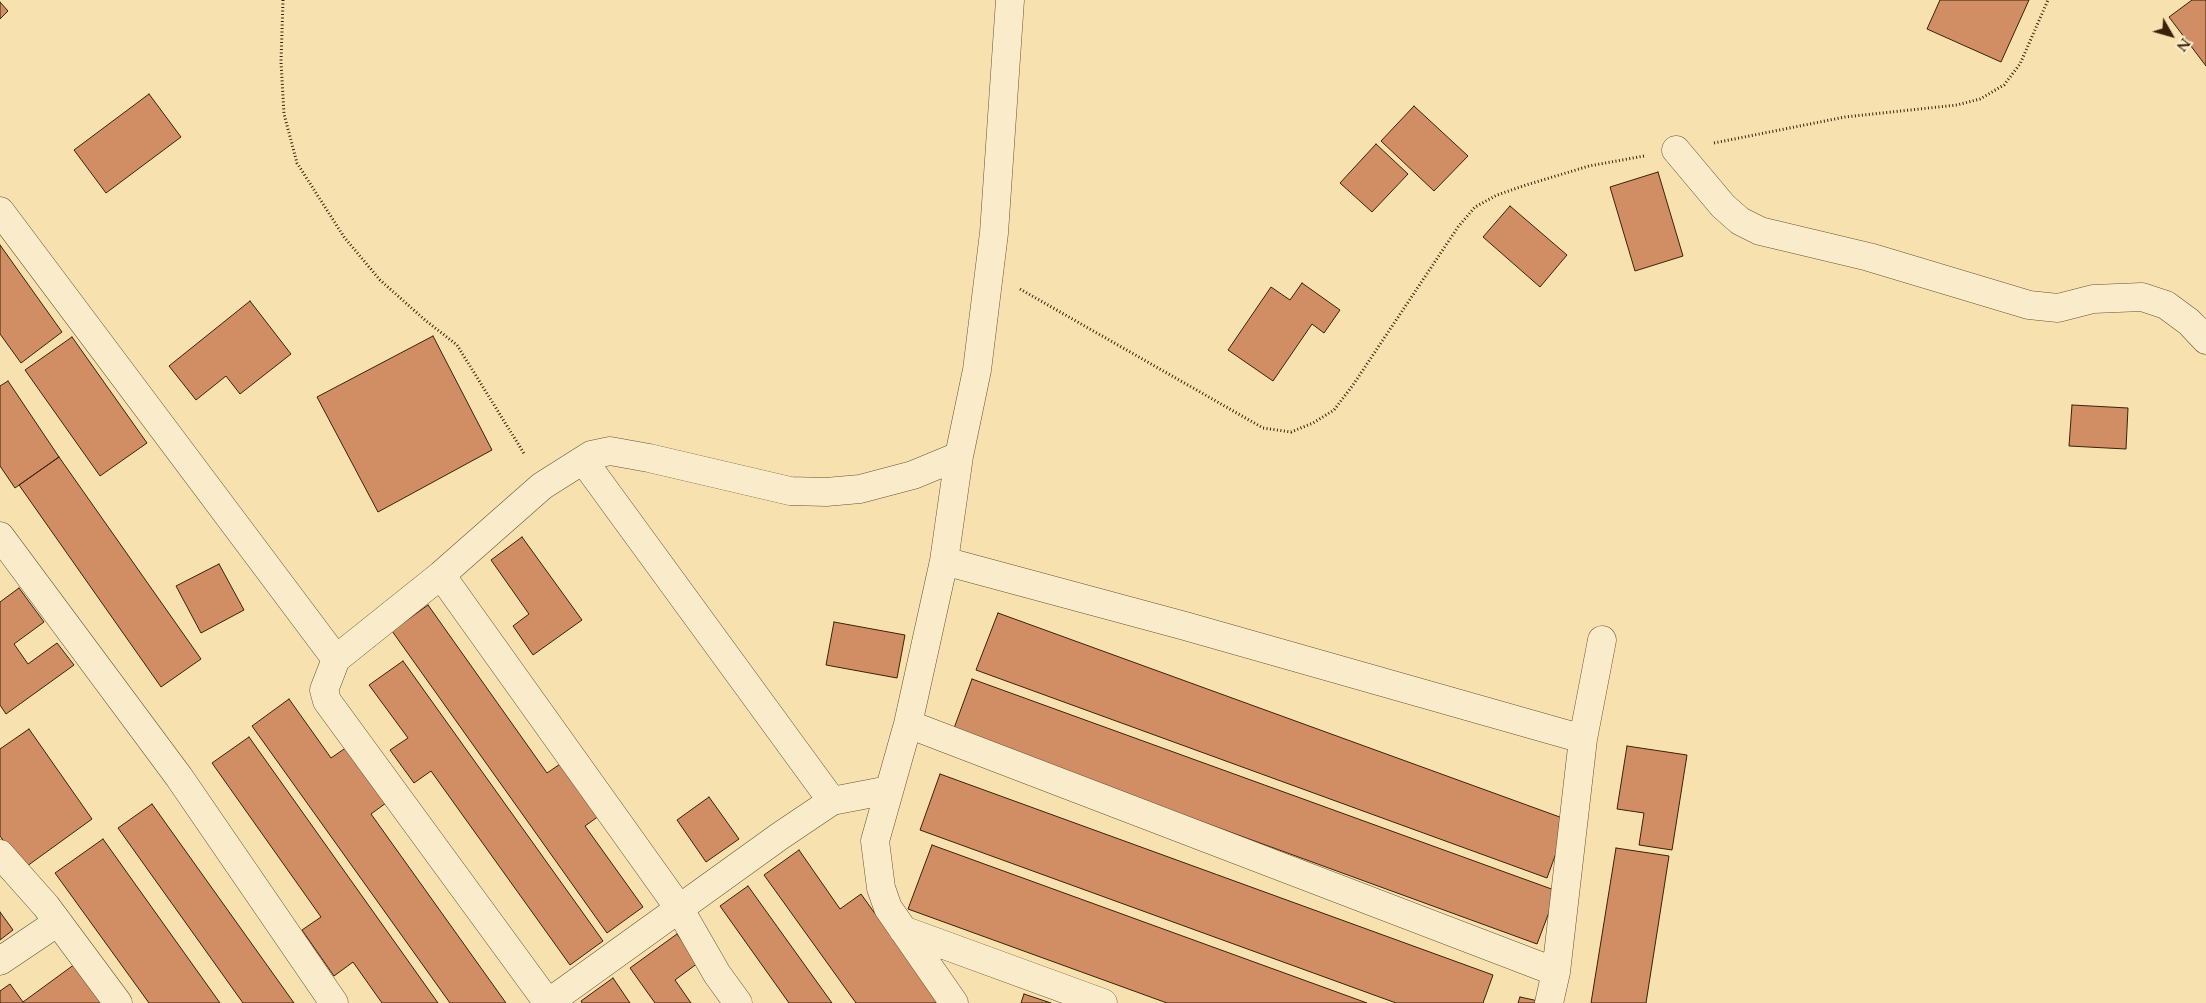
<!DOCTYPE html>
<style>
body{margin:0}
#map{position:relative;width:2206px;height:1003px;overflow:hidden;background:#f7e2af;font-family:Cardo,serif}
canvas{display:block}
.north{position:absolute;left:2146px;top:10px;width:50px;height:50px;-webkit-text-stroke:4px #faeccb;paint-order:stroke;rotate:128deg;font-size:14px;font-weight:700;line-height:20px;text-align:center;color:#3b2007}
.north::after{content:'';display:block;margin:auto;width:18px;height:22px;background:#3b2007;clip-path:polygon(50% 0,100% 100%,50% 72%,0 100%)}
</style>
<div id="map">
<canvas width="2206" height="1003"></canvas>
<div class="north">N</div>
</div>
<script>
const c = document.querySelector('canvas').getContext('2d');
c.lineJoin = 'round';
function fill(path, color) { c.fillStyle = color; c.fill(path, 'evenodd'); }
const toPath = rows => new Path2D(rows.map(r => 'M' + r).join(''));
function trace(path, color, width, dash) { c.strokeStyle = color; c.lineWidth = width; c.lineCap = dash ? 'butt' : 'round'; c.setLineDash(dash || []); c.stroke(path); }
const building = toPath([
 [1940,0,2029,0,2001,62,1927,29,1940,0],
 [2192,0,2206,0,2206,66,2169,17,2192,0],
 [0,2,8,11,0,19,0,2],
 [149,94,181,137,106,193,74,150,149,94],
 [1414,106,1468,156,1434,191,1381,141,1414,106],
 [1376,144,1408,174,1372,212,1340,183,1376,144],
 [1658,172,1683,256,1635,271,1610,187,1658,172],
 [1510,206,1567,255,1540,287,1483,237,1510,206],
 [0,245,62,332,21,363,0,334,0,245],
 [1302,283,1340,310,1324,333,1312,324,1273,381,1228,350,1271,287,1290,300,1302,283],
 [250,301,291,354,240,394,226,376,196,400,169,366,250,301],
 [433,336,492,450,378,512,317,397,433,336],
 [72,337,147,443,100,476,25,370,72,337],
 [8,381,59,457,15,488,0,466,0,386,8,381],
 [2072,405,2128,408,2126,449,2069,446,2072,405],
 [59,457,201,659,161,687,19,485,59,457],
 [522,537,582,620,533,655,513,626,529,614,491,560,522,537],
 [219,564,244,610,201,633,176,586,219,564],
 [19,588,44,622,14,644,28,664,57,643,74,665,6,714,0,705,0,602,19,588],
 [428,605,547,773,566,760,603,813,585,826,643,907,607,933,392,631,428,605],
 [998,613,1568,820,1547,878,976,670,998,613],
 [834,622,905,635,897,678,826,665,834,622],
 [403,661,603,941,570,965,431,771,414,783,390,750,408,738,369,685,403,661],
 [972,679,1557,891,1537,944,953,731,972,679],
 [289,699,331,758,347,747,386,803,371,814,506,1003,450,1003,252,726,289,699],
 [29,729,92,819,23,869,0,836,0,749,29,729],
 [249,737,438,1003,382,1003,353,962,334,976,302,930,321,917,212,763,249,737],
 [1627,746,1687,755,1672,850,1639,845,1644,813,1617,809,1627,746],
 [940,774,1493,975,1483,1003,1396,1003,920,830,940,774],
 [709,797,739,839,706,862,677,820,709,797],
 [152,804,294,1003,243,1003,118,828,152,804],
 [103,839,220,1003,149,1003,55,873,103,839],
 [932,845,1367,1003,1167,1003,908,909,932,845],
 [1616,848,1669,856,1646,1003,1591,1003,1616,848],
 [799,850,840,909,861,894,939,1003,856,1003,764,875,799,850],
 [748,886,832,1003,789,1003,720,906,748,886],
 [0,912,13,930,0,940,0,912],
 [677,934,698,963,675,980,691,1003,655,1003,630,968,677,934],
 [75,964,103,1003,0,1003,0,991,10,984,23,1002,75,964],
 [613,978,630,1003,582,1003,581,1001,613,978],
 [1024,994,1051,1003,1021,1003,1024,994],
 [1520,997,1543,1002,1543,1003,1518,1003,1520,997]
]);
const path = toPath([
 [283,0,281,62,284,114,297,163,344,237,380,280,425,320,457,345,525,455],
 [1714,143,1845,117,1957,105,1980,99,2004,85,2020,64,2048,0],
 [1020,289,1263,428,1291,432,1313,423,1334,410,1353,385,1458,227,1475,207,1497,195,1526,185,1589,166,1644,156]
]);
const minor = toPath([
 [1676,150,1723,206,1740,221,1760,231,1869,257,2029,305,2058,308,2093,299,2142,297,2166,305,2189,322,2206,340],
 [0,211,336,659],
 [583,460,832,801],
 [0,536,179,777,334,1003],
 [944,561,1185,626,1583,739],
 [441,575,679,908,717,974,738,1003],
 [908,724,1556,972],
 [0,854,46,906,118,1003],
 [903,930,1103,1003],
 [0,961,58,922],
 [548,1003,327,701,324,690,336,659,441,575,542,486,591,455,610,451,649,458,790,491,826,492,860,489,913,475,959,456],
 [548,1003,780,836,832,801,889,790],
 [954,1003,888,908,881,888,875,841,908,724,944,561,959,456,977,370,994,233,1010,0],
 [1549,1003,1556,972,1583,739,1602,640]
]);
fill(building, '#d18e65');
trace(building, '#3b2007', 1);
trace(minor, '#6a5031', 29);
trace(path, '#3b2007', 3, [1, 2.5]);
trace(minor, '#faeccb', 28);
</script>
